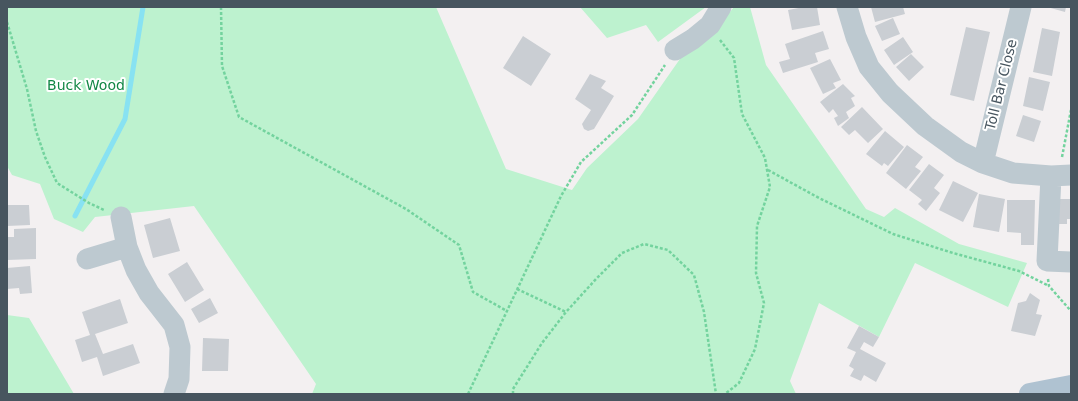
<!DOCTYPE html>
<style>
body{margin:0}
#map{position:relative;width:1078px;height:401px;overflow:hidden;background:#f3f0f1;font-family:"DejaVu Sans",sans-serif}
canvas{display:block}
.frame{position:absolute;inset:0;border:8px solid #47555f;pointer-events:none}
</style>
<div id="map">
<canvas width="1078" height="401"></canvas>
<div class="frame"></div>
</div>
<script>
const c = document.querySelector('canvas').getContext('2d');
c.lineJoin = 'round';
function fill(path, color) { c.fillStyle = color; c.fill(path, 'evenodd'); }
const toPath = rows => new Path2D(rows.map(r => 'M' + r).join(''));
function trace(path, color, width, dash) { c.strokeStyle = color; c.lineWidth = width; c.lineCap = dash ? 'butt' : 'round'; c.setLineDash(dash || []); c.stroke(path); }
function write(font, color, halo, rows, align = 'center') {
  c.font = font + ' "DejaVu Sans",sans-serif'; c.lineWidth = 4; c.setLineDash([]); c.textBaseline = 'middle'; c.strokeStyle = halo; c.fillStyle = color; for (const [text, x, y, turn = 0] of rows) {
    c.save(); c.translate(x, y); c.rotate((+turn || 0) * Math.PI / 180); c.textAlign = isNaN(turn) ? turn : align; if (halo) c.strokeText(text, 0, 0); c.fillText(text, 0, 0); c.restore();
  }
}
const green = toPath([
 [7,7,436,7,506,169,572,190,587,168,638,119,682,56,710,36,734,7,750,7,766,65,866,209,884,217,895,208,959,244,1027,263,1008,307,915,263,879,337,819,303,790,381,796,394,312,394,316,384,194,206,95,217,83,232,54,219,40,184,12,175,7,166],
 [580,7,706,7,658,42,646,25,607,38],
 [7,315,29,318,74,394,7,394]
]);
const stream = toPath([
 [75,216,125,119,143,7]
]);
const building = toPath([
 [804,7,817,7,820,25,792,30,788,10],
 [871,7,903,7,905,14,875,22],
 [1047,7,1066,7,1065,12],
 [893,18,900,34,882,41,875,26],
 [966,27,990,32,974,101,950,95],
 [1042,28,1060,32,1052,76,1033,72],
 [823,31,829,49,815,53,818,62,783,73,779,62,790,59,785,44],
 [523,36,551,54,531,86,503,68],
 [903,37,913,52,894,65,884,50],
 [911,54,924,67,909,81,896,67],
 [830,59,841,80,833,83,836,88,823,94,810,68],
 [590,74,606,81,601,88,614,96,594,129,588,131,584,129,582,124,591,110,575,99],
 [1029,77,1050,82,1043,111,1023,106],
 [843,84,855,96,851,98,855,106,846,112,849,118,838,126,834,118,838,116,833,109,829,113,820,102],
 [862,107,883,129,868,143,855,130,849,135,841,127],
 [1023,115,1041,121,1034,142,1016,136],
 [885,131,904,147,888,166,884,163,882,166,866,154],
 [907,145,923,157,915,167,921,171,906,189,886,173],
 [929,164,944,175,934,188,940,193,926,211,918,204,922,200,909,190],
 [953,181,978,193,963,222,939,210],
 [979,194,1005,199,999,232,973,227],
 [1053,199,1071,199,1071,219,1067,219,1067,224,1053,224],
 [1007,200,1035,200,1034,245,1021,245,1021,233,1007,232],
 [7,205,29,205,30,225,7,226],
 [170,218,180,251,153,258,144,225],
 [36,228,36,259,7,260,7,237,14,237,14,229],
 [187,262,204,290,185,302,168,274],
 [30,266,32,293,20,294,19,288,7,289,7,268],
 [1030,293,1040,300,1036,314,1042,315,1035,336,1011,331,1018,303,1026,301],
 [210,298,218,313,199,323,191,309],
 [120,299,128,323,95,334,103,354,133,344,140,363,103,376,97,357,82,362,75,340,90,335,82,312],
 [859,326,879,337,873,347,864,342,860,349,886,363,876,382,864,375,861,381,850,376,854,369,849,366,856,352,847,348],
 [203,338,229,339,228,371,202,371]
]);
const path = toPath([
 [221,7,222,66,239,117,406,209,459,245,473,292,507,311],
 [7,22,27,89,36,131,45,157,57,183,89,203,104,210],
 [720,40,734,58,742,114,765,158,770,187,757,226,756,273,764,303,755,349,739,383,725,394],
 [1062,157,1071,110],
 [768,170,819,198,893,234,953,253,1019,271,1049,286],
 [1048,279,1049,286,1071,311],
 [517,289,566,312],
 [468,394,561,196,581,162,632,115,665,65],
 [513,394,513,389,542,343,566,312,596,279,622,253,644,244,668,250,694,275,704,312,716,394]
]);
const minor = toPath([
 [847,7,856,37,869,67,890,93,925,126,961,152,983,163,1013,173,1051,176,1071,175],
 [675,50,693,39,710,25,721,7],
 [983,163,1021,7],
 [1051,176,1047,261,1071,262],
 [121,217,127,247,136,270,149,293,174,325,180,347,179,379,174,394],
 [87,259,127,247]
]);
const major = toPath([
 [1030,394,1071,386]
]);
const streetNames = [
 ["Toll Bar Close",1002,85,-76]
];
const parkNames = [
 ["Buck Wood",86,86]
];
fill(green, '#bdf2cf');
trace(stream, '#88e2f2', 5);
fill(building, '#caced3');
trace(path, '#73d39e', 2.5, [3, 2]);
trace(minor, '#bdc9d0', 21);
trace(major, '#afc2d1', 22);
write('14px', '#47555f', '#fff', streetNames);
write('14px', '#128745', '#fff', parkNames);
</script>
